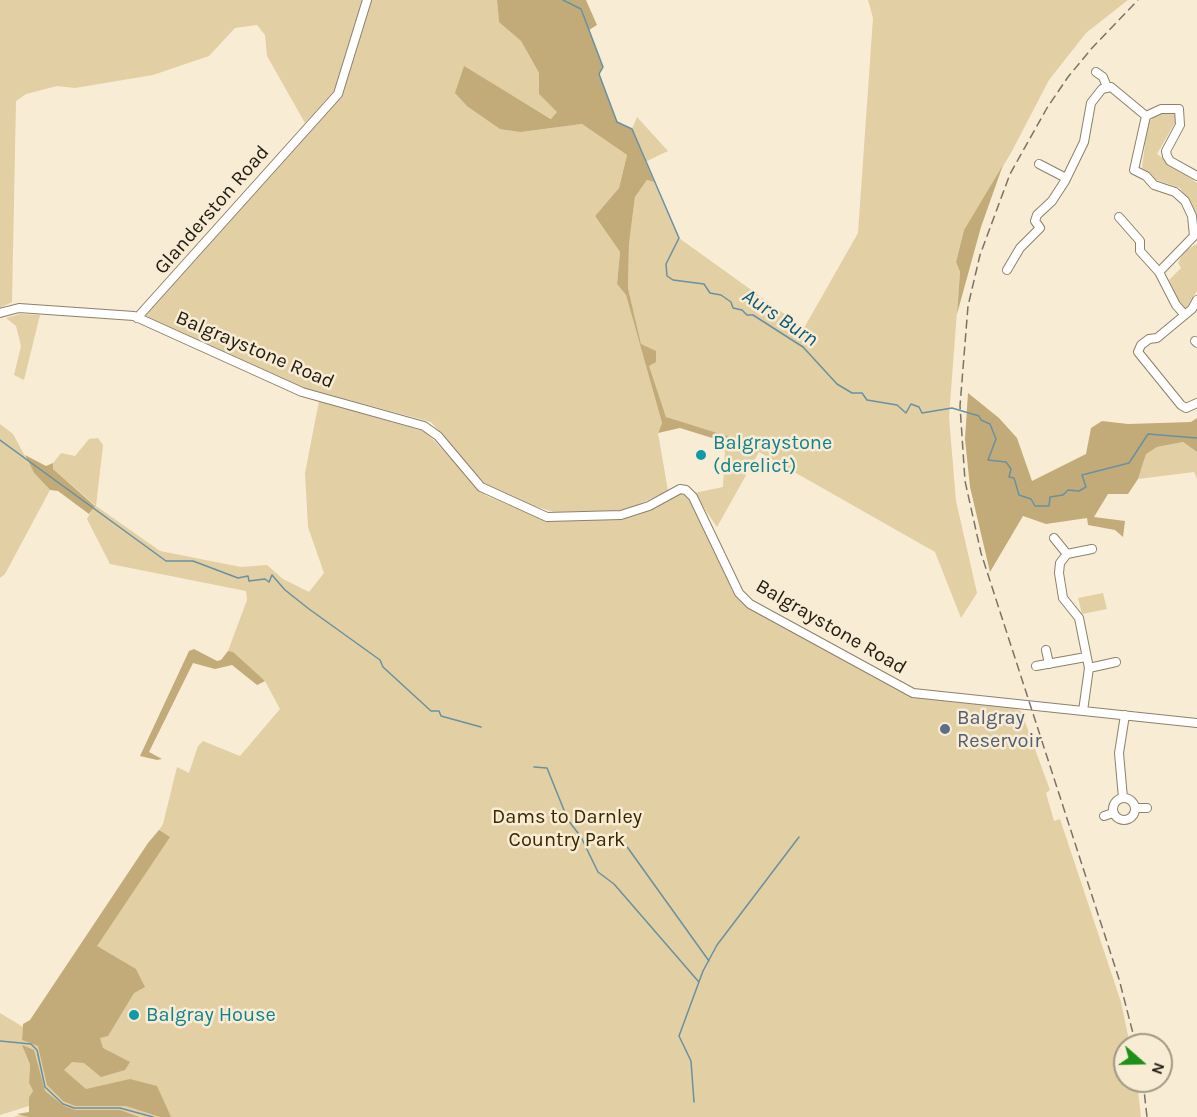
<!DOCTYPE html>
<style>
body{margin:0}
#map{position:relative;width:1197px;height:1117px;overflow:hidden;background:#f8ecd4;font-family:Karla,sans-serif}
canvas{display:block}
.north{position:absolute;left:1113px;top:1033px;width:60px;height:60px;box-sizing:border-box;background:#f8ecd4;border:2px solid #a19886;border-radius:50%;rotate:110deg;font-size:16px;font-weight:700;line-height:24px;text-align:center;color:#1f1b12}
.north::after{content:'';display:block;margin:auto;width:21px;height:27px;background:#1e9018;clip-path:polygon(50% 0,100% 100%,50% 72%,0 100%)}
</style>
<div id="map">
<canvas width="1197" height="1117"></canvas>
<div class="north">N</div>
</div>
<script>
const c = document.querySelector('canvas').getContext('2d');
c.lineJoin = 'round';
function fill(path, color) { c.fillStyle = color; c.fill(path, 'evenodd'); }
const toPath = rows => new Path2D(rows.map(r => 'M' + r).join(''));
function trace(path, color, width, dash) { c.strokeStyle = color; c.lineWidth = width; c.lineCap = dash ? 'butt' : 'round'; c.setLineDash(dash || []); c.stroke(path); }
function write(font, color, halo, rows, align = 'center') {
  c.font = font + ' Karla,sans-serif'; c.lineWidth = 5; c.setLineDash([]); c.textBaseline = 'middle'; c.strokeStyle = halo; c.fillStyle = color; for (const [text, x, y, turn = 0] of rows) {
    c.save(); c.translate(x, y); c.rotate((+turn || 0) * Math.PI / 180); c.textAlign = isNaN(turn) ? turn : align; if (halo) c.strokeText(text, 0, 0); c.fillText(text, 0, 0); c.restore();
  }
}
const green = toPath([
 [0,0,363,0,337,88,305,123,267,56,265,35,257,25,235,28,209,56,153,75,75,88,57,86,26,94,16,101,12,302,0,308],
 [370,0,497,0,499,21,521,41,539,73,539,94,558,112,552,119,464,67,521,132,582,124,627,155,619,188,595,216,620,252,617,284,626,295,662,423,658,433,668,491,624,511,554,512,518,501,487,486,431,422,304,388,144,317,339,98],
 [868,0,1128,0,1086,33,1049,80,1011,153,964,230,956,262,960,272,949,417,956,501,977,593,961,618,935,552,759,452,717,527,694,493,723,487,725,449,732,443,666,417,641,345,628,288,629,244,635,197,647,180,654,182,679,238,804,328,858,233,873,18],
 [1176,113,1177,119,1157,154,1197,183,1197,230,1195,211,1180,188,1151,178,1142,167,1148,123,1157,114],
 [637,117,668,151,645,162,632,129],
 [1197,244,1197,291,1186,308,1182,309,1169,280,1181,268,1178,263,1184,251],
 [20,314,40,315,24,380,14,375,21,346,16,326,6,318],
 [319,401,426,432,485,495,546,521,621,519,645,512,674,495,683,493,689,498,721,560,733,592,751,607,908,692,1014,708,1021,711,1050,790,1046,793,1054,821,1060,819,1121,1002,1130,1045,1125,1045,1125,1081,1137,1081,1141,1117,13,1117,41,1110,30,1064,29,1083,33,1091,29,1097,29,1106,0,1115,0,1013,23,1027,22,1040,32,1043,39,1015,163,824,177,767,189,773,198,746,203,741,240,756,280,709,265,681,228,651,247,600,246,591,110,564,87,519,95,505,53,469,53,463,61,453,75,456,89,439,98,438,103,445,96,506,160,551,241,567,267,565,283,579,309,592,324,573,308,527,305,473],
 [0,424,13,434,34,473,50,490,5,574,0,578],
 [1183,442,1197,452,1197,479,1194,472,1138,479,1146,453,1157,447],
 [1103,593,1107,609,1082,614,1078,598]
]);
const forest = toPath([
 [497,0,586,0,597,25,589,30,603,67,599,74,617,122,632,129,654,182,647,180,635,197,629,244,628,288,641,344,656,351,656,362,649,366,666,417,733,438,725,449,725,442,680,428,658,433,662,423,626,295,617,284,620,252,595,216,619,188,627,155,582,124,521,132,500,129,467,106,455,93,464,66,551,119,557,112,539,94,539,73,521,41,499,22],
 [1003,165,981,227,957,314,960,272,956,262,964,230],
 [968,393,999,418,1017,438,1032,481,1086,454,1091,428,1102,421,1128,424,1191,422,1197,418,1197,452,1183,442,1157,447,1146,454,1138,479,1128,494,1108,494,1094,517,1125,521,1123,537,1115,530,1088,525,1087,518,1046,524,1023,516,990,572,970,487,965,439],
 [25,455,46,466,53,463,53,469,95,506,89,514,58,491,50,490,34,473],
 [194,649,217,661,221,660,228,651,233,652,265,681,257,685,232,665,215,669,193,663,149,752,162,759,157,760,140,756,189,651],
 [159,830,170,837,97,946,136,969,145,987,134,993,108,1036,100,1038,103,1048,130,1062,125,1070,101,1077,84,1063,72,1062,64,1070,86,1089,130,1079,157,1086,171,1117,160,1117,126,1106,75,1106,63,1101,47,1085,38,1046,22,1040,23,1024,30,1020,148,843],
 [22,1045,34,1050,45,1091,64,1106,75,1110,120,1110,139,1117,29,1117,17,1114,29,1112,29,1097,33,1091,29,1083,30,1064]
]);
const stream = toPath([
 [563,0,581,9,603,67,599,74,617,122,632,129,679,238,666,264,667,276,673,280,704,284,710,293,721,295,731,302,733,308,742,310,747,315,753,315,803,347,837,384,852,393,862,393,867,400,897,405,906,413,911,404,919,407,922,413,952,408,979,416,981,420,990,424,996,439,988,460,1006,462,1011,469,1009,477,1014,478,1019,495,1031,499,1035,506,1049,506,1050,497,1063,495,1068,490,1079,491,1086,487,1082,475,1129,463,1148,434,1197,438],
 [0,440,166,561,193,561,238,578,248,576,249,581,265,579,269,582,272,575,285,590,309,609,380,660,383,667,431,711,439,711,441,716,481,727],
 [534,767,547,768,568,820,581,837,598,872,614,884,698,981],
 [615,830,709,961],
 [0,1041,31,1044,37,1050,45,1087,63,1104,74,1108,120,1108,153,1117],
 [694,1102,691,1061,679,1036,703,971,717,945,799,837]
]);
const minor = toPath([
 [1096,72,1103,77,1107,87],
 [1039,164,1066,178],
 [1119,217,1140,241,1140,251,1159,272,1176,305,1184,314],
 [1007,270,1020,248,1040,228,1035,221,1037,215,1052,201,1065,181,1084,142,1091,103,1102,89,1111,87,1146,116],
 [1159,272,1194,236,1192,216,1185,201,1175,192,1154,185,1146,176,1134,170,1146,116,1161,109,1179,109,1180,125,1166,151,1167,156,1170,161,1197,176],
 [1197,300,1192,309,1157,338,1149,339,1141,345,1138,352,1181,405,1186,408,1197,403],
 [0,313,19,308,134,316,302,392,424,426,438,436,481,487,547,517,621,515,649,506,680,489,686,490,693,497,739,593,750,604,913,693,1197,723],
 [137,318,338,94,367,0],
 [1195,341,1197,343],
 [1054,538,1067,554],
 [1046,650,1049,664],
 [1036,666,1086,657],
 [1089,668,1116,662],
 [1083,711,1089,668,1079,618,1063,598,1059,573,1060,563,1067,554,1092,549],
 '1113 809a11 11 0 1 1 22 0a11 11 0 1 1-22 0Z',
 [1123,798,1119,753,1125,715],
 [1136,808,1147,808],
 [1104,816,1113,813]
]);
const rail = toPath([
 [1136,1045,1119,979,981,553,965,481,960,406,968,306,980,255,1010,174,1047,108,1068,77,1092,48,1138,0],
 [1143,1081,1147,1117]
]);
const markers = [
 [701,455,6,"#0f9aa8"],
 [945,729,6,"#5c6f8a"],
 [134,1015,6,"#0f9aa8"]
];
const streetNames = [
 ["Glanderston Road",212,210,-49],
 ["Balgraystone Road",255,350,23],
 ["Balgraystone Road",831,627,30]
];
const cultureNames = [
 ["Balgraystone",713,443],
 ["(derelict)",713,466],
 ["Balgray House",146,1015]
];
const serviceNames = [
 ["Balgray",957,718],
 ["Reservoir",957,741]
];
const parkNames = [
 ["Dams to Darnley",567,817],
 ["Country Park",567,840]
];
const waterNames = [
 ["Aurs Burn",780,318,34]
];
fill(green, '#e2cfa4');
fill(forest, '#c2ab79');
trace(stream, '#6891a2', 1.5);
trace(minor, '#8c816b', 10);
trace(minor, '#fff', 8);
trace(rail, '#7b7364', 1.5, [9, 4.5]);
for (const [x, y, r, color] of markers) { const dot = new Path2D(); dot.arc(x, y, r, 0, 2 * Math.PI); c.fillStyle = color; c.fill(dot); trace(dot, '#f8ecd4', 2); }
write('20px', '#1f1b12', '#f8ecd4', streetNames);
write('20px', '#0d838f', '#f8ecd4', cultureNames, 'left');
write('20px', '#4e5e75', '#f8ecd4', serviceNames, 'left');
write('20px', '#382800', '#f8ecd4', parkNames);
write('italic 21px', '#0b5b76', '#f8ecd4', waterNames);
</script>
